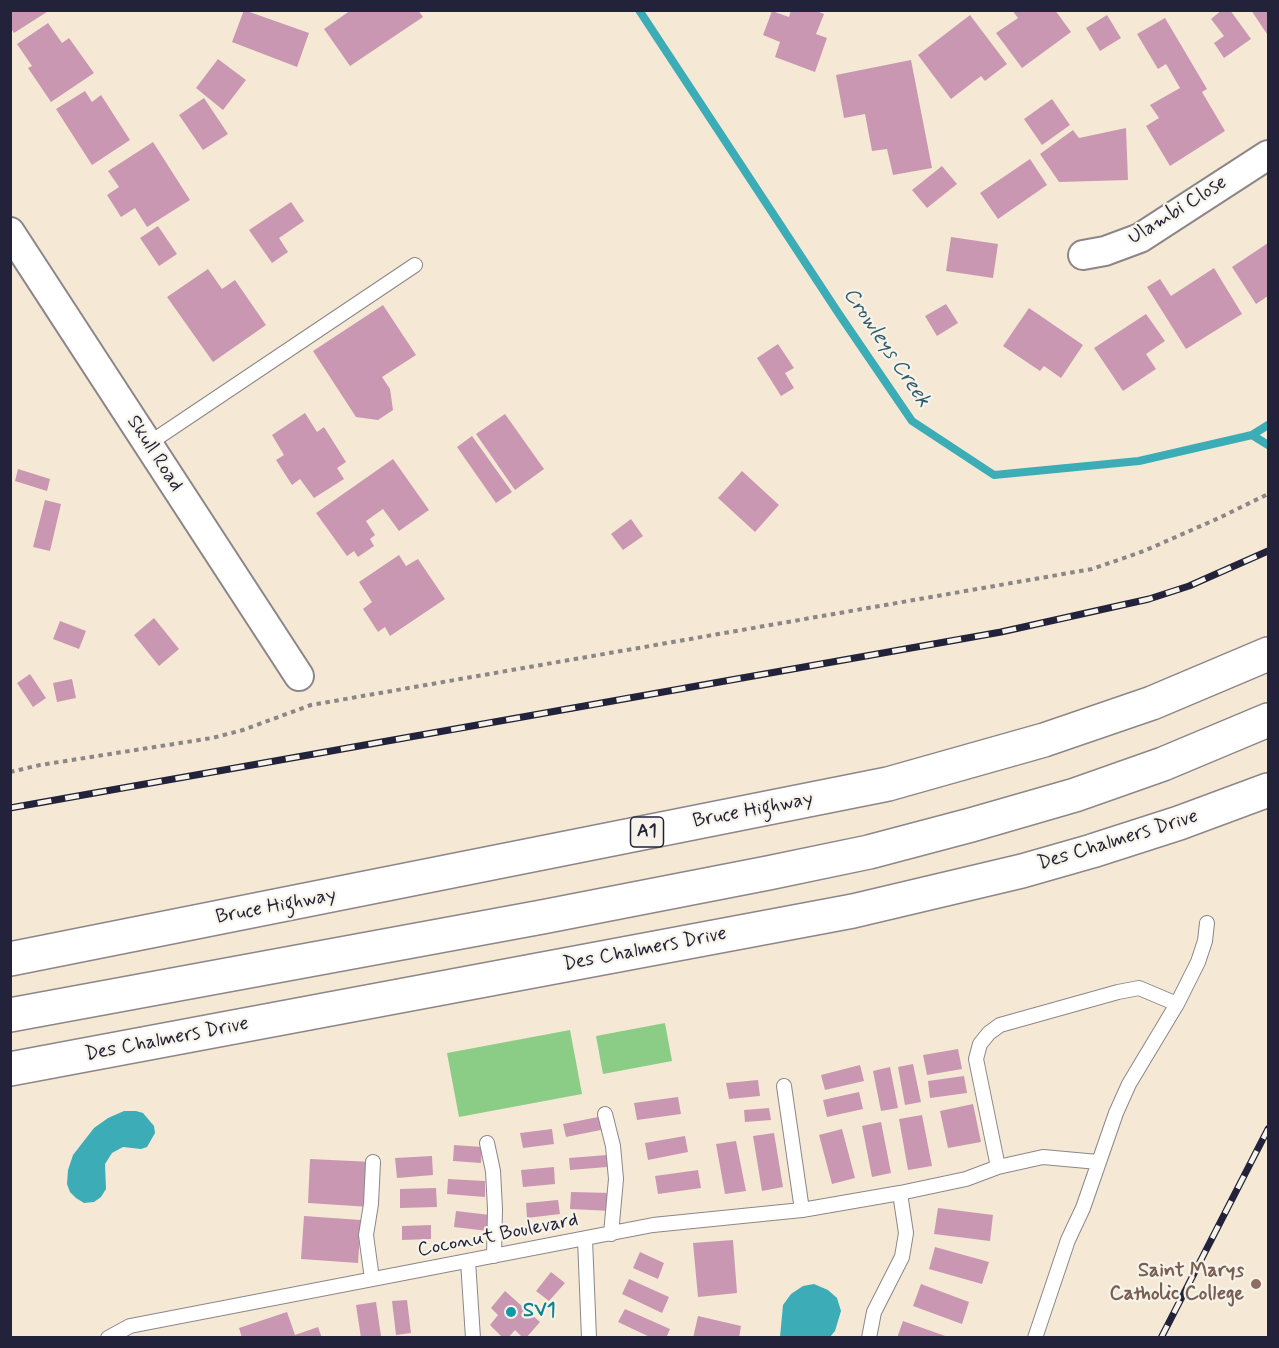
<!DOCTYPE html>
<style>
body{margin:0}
#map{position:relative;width:1279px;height:1348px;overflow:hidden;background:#f5e9d5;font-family:Mynerve,sans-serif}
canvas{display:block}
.frame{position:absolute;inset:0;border:12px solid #22223b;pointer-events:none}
</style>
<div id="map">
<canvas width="1279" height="1348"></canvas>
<div class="frame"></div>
</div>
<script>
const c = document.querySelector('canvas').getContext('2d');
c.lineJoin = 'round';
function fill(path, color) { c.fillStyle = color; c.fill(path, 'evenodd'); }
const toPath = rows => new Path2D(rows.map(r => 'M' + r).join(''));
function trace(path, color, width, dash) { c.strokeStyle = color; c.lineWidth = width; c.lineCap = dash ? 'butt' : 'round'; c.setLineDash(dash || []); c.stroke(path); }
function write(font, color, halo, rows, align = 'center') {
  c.font = font + ' Mynerve,sans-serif'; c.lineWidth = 4.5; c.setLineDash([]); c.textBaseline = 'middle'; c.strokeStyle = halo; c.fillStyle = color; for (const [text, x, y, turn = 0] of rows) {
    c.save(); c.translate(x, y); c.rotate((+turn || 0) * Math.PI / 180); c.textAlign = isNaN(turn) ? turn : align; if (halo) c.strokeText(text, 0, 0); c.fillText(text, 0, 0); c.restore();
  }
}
const green = toPath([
 [665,1023,672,1061,603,1074,596,1036],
 [570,1030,582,1094,459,1117,447,1053]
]);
const water = toPath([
 [124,1111,136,1111,143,1113,154,1126,155,1133,147,1147,141,1149,123,1147,112,1153,105,1164,106,1189,101,1197,94,1202,84,1203,76,1198,70,1192,67,1184,68,1170,73,1155,94,1128,108,1118],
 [814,1284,828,1290,837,1298,841,1311,835,1331,830,1337,780,1337,783,1305,791,1294,803,1286]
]);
const stream = toPath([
 [639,10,839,314,912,421,994,475,1139,461,1252,435,1268,425],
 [1252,435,1268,445]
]);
const building = toPath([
 [10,10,50,10,14,33,10,27],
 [244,10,309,33,297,67,232,42],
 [351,10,418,10,423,17,350,66,324,29],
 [791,10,814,10,824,14,816,34,827,38,815,72,775,57,780,42,763,35,772,11,789,17],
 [1012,10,1055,10,1071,32,1022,68,996,33,1018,18],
 [1222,10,1230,10,1251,39,1224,58,1214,43,1224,36,1211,19],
 [1251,10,1268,10,1268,33,1267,34],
 [970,15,1007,64,985,81,981,76,951,99,918,55],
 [1107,15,1121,38,1100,51,1086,28],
 [1165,18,1207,89,1202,92,1225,131,1170,166,1146,126,1159,118,1150,105,1180,88,1166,64,1158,69,1137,34],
 [48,23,62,43,69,38,94,73,51,102,28,68,32,66,17,44],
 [218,59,246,80,223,110,196,88],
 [911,60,932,168,893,175,887,149,872,151,865,114,844,118,836,75],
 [85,91,92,102,101,95,130,140,92,165,56,109],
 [204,98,228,134,203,150,179,115],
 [1052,99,1070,125,1042,145,1024,119],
 [1126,128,1128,180,1059,182,1040,154,1073,130,1079,138],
 [153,142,190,200,147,227,135,208,121,217,107,195,119,187,108,171],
 [1030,159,1047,185,998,219,980,193],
 [942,166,957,184,927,208,912,190],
 [291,202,304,221,279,238,288,252,272,263,249,230],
 [158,226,177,254,159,266,140,238],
 [951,237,998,244,993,278,946,271],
 [1268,243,1268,296,1256,304,1232,267],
 [1214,268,1242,314,1186,349,1147,287,1160,279,1171,296],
 [208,269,222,289,235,280,266,325,213,362,167,297],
 [946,304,958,323,937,336,925,316],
 [383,305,416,355,382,377,390,389,393,410,378,420,356,417,313,351],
 [1029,308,1083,345,1061,378,1044,366,1040,371,1003,346],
 [1146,314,1165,341,1146,354,1156,369,1123,391,1094,348],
 [778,344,794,368,785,373,794,388,781,396,757,358],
 [305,413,317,432,324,427,346,462,337,468,344,479,314,498,300,479,292,485,276,460,284,455,272,435],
 [505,414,544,469,515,490,476,434],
 [472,436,512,492,496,503,457,447],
 [393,459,429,510,399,531,383,509,366,521,375,535,370,539,374,546,358,557,354,551,347,556,316,513],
 [18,469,50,479,47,491,15,481],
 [742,471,779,505,755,532,718,498],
 [45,500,61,504,50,551,33,547],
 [631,519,643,536,623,550,611,534],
 [399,555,406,566,418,559,445,599,390,636,385,627,378,632,363,609,372,602,359,582],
 [154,618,179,649,159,666,134,635],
 [60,621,86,631,79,649,53,639],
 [30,674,46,698,33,707,17,683],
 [72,679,76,698,57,702,53,683],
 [958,1049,962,1069,927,1075,923,1055],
 [913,1064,921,1102,905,1105,898,1067],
 [860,1065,864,1081,825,1090,821,1075],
 [890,1067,898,1108,881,1111,873,1071],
 [964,1076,967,1093,930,1098,928,1081],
 [758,1080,760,1096,729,1099,726,1083],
 [859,1092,863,1109,827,1117,823,1100],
 [678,1097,681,1114,637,1120,634,1103],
 [973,1104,981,1142,948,1148,940,1111],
 [769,1108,771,1120,745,1122,744,1110],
 [922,1115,932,1166,908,1170,899,1119],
 [598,1117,601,1130,566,1137,563,1124],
 [881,1122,891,1173,872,1177,862,1126],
 [552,1129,554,1144,523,1148,520,1133],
 [842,1129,855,1178,832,1184,819,1135],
 [774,1133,783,1187,762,1191,753,1136],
 [685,1136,688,1152,648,1160,645,1143],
 [736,1141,746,1191,725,1194,716,1144],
 [454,1145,482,1147,481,1163,453,1161],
 [607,1155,607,1167,570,1170,569,1158],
 [432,1156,433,1175,397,1178,395,1158],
 [310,1159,373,1162,370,1207,308,1203],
 [554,1167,555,1184,523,1187,521,1170],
 [698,1170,701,1188,658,1194,655,1176],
 [448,1179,485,1181,485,1197,447,1194],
 [436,1188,437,1207,400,1208,400,1189],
 [571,1192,612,1193,611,1211,570,1209],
 [558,1200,560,1214,527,1218,526,1203],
 [938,1208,993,1215,990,1241,934,1234],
 [456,1211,490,1215,488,1231,454,1227],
 [304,1216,361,1220,358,1263,301,1259],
 [431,1225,431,1239,402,1240,402,1226],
 [733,1240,737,1293,698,1297,693,1243],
 [935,1247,989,1262,982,1284,929,1269],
 [640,1252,664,1263,658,1279,633,1268],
 [551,1272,565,1283,549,1301,536,1291],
 [629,1279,669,1297,662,1313,622,1294],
 [921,1284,969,1302,962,1324,913,1306],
 [505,1291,540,1322,526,1338,523,1338,515,1330,508,1338,503,1338,490,1325,498,1315,491,1308],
 [407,1300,411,1333,396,1335,392,1301],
 [376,1302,381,1336,361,1338,356,1305],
 [625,1309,670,1329,666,1338,652,1338,618,1322],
 [287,1312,295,1335,318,1327,322,1338,242,1338,239,1328],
 [698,1316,741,1326,739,1338,693,1338],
 [903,1321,948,1337,948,1338,897,1338]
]);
const path = toPath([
 [10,772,40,765,212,738,243,730,311,705,1092,569,1144,551,1219,518,1268,494]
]);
const lane = toPath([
 [148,444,415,265],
 [784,1086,802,1210],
 [605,1114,613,1146,616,1179,611,1234],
 [487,1143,493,1171,495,1209,494,1256],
 [998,1167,976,1059,980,1044,989,1033,1000,1025,1118,992,1139,988,1177,1004],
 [585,1239,589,1338],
 [468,1261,473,1338],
 [372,1279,366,1235,371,1204,373,1162],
 [108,1338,130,1326,653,1225,802,1210,900,1193,966,1179,998,1167,1043,1157,1098,1162],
 [869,1338,874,1312,902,1257,906,1233,900,1193],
 [1035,1338,1068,1240,1083,1208,1116,1113,1129,1084,1177,1004,1198,962,1205,941,1207,923]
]);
const street = toPath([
 [10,232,299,676],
 [1083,255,1105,251,1140,238,1268,155]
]);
const secondary = toPath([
 [10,1069,853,911,1022,871,1092,851,1179,823,1268,790]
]);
const highway = toPath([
 [10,959,888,784,1044,740,1152,703,1268,654],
 [10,1015,542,917,768,873,869,852,971,825,1075,795,1163,764,1268,720]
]);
const rail = toPath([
 [10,808,1001,632,1149,599,1189,586,1268,551],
 [1161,1338,1268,1129]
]);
const markers = [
 [1256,1284,6,"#8d6e63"],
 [511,1312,6,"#0f9aa8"]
];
const shields = [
 [647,832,33]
];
const shieldNames = [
 ["A1",647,832]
];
const streetNames = [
 ["Ulambi Close",1178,211,-32],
 ["Skull Road",154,454,57],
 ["Bruce Highway",753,811,-11],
 ["Des Chalmers Drive",1118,841,-17],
 ["Bruce Highway",276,907,-11],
 ["Des Chalmers Drive",645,950,-11],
 ["Des Chalmers Drive",167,1040,-11],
 ["Coconut Boulevard",498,1236,-11]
];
const educationNames = [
 ["Saint Marys",1244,1272],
 ["Catholic College",1244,1295]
];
const cultureNames = [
 ["SV1",523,1312]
];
const waterNames = [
 ["Crowleys Creek",886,348,56]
];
fill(green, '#8bcd86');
fill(water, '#3cadb6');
trace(stream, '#3cadb6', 8);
fill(building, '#ca97b2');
trace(lane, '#8c8688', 16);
trace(street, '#8c8688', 32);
trace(secondary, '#8c8688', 36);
trace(highway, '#8c8688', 36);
trace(path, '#8c8688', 4, [4.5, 4.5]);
trace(lane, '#fff', 14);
trace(street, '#fff', 28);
trace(secondary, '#fff', 33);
trace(highway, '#fff', 33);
trace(rail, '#22223b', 7);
trace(rail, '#f7f3e8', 4.5, [14]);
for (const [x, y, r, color] of markers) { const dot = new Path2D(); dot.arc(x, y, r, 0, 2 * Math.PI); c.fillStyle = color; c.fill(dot); trace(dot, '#f7f3e8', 2); }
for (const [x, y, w] of shields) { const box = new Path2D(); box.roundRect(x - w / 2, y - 15, w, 30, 4.5); c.fillStyle = '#f7f3e8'; c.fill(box); trace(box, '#22223b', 1.5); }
write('bold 18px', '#22223b', null, shieldNames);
write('20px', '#22223b', '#f7f3e8', streetNames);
write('bold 20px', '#785e54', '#f7f3e8', educationNames, 'right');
write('bold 20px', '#0d838f', '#f7f3e8', cultureNames, 'left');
write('italic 21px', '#2c5a6c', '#f7f3e8', waterNames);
</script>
